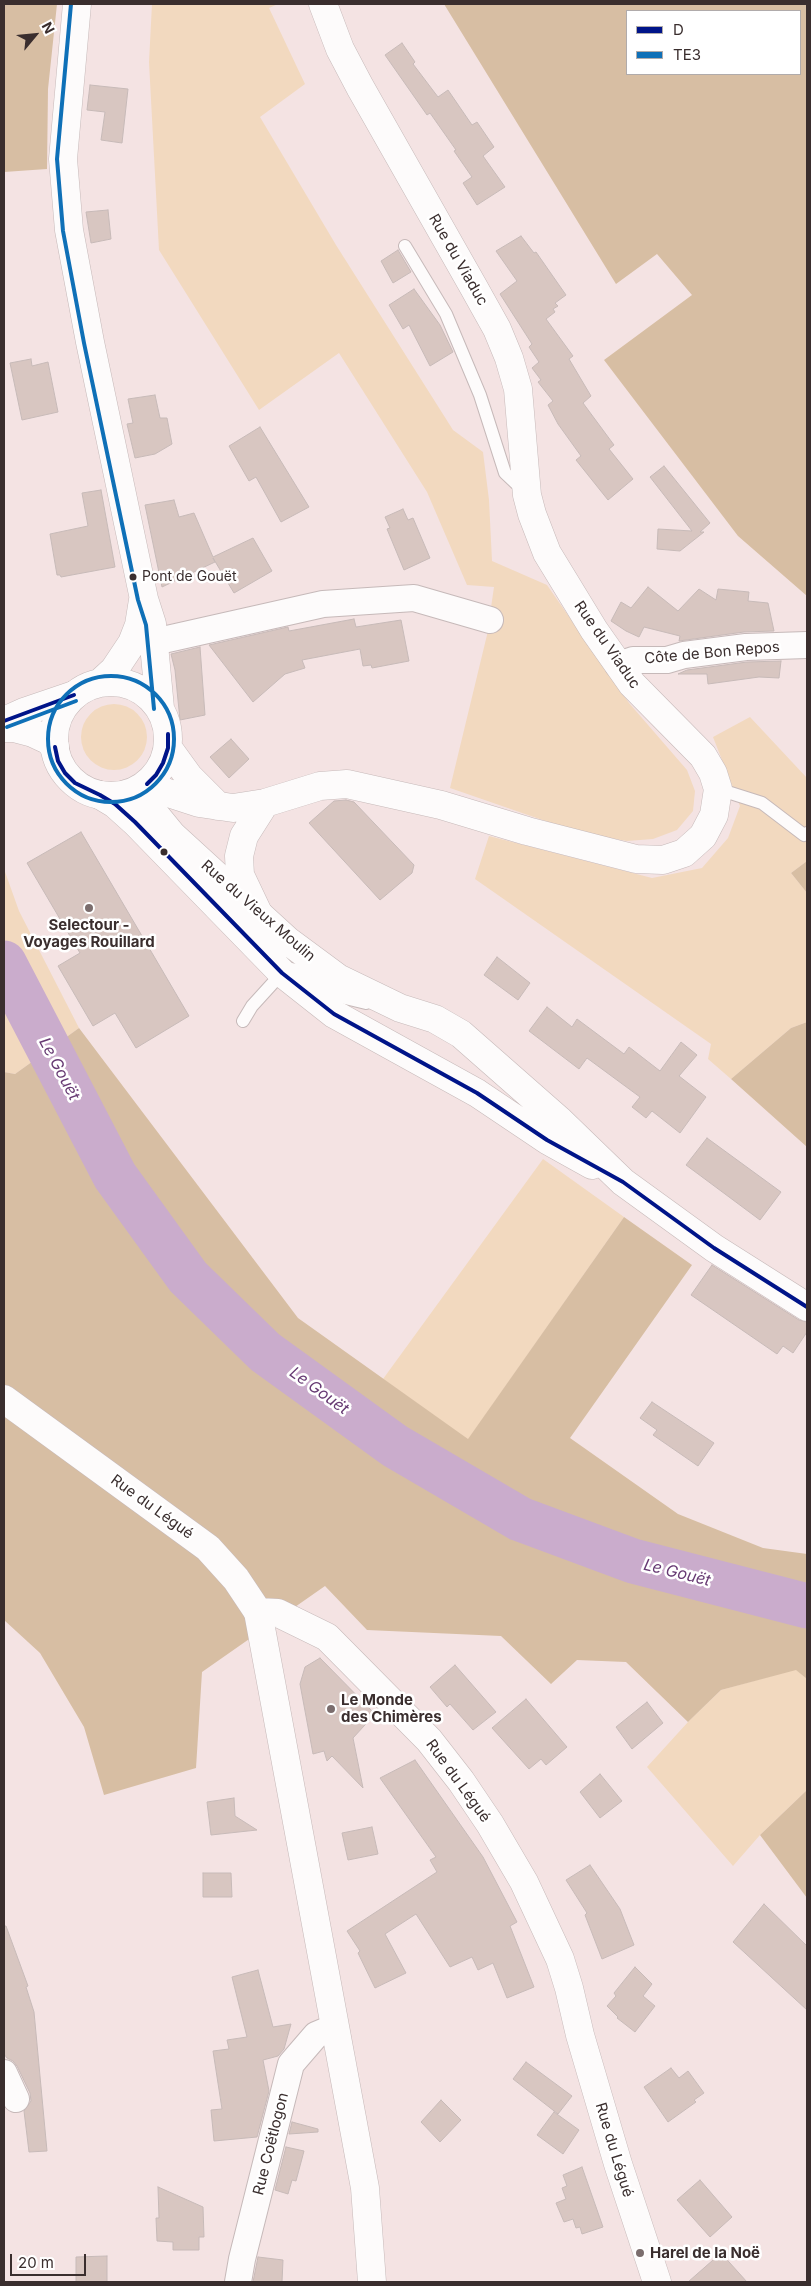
<!DOCTYPE html>
<meta charset="utf-8">
<style>
body{margin:0}
#map{position:relative;width:811px;height:2286px;overflow:hidden;background:#f4e3e3;font-family:Inter,sans-serif}
canvas{display:block}
.frame{position:absolute;inset:0;border:5px solid #3a2e2e;pointer-events:none}
.legend{position:absolute;left:626px;top:10px;width:175px;height:65px;box-sizing:border-box;background:#fff;border:1px solid #b0abab;margin:0;padding:6px 9px;list-style:none;font-size:15px;color:#3a2e2e}
.legend li{display:flex;align-items:center;gap:10px;height:25px}
.legend b{width:25px;border:1px solid #b0abab}
.north{position:absolute;left:10px;top:10px;width:50px;height:50px;-webkit-text-stroke:4px #fff;paint-order:stroke;rotate:62deg;font-size:14px;font-weight:700;line-height:20px;text-align:center;color:#3a2e2e}
.north::after{content:'';display:block;margin:auto;width:18px;height:22px;background:#3a2e2e;clip-path:polygon(50% 0,100% 100%,50% 72%,0 100%)}
.scale{position:absolute;left:10px;top:2254px;width:76px;height:22px;box-sizing:border-box;border:2px solid #3a2e2e;border-top:0;padding-left:6px;font-size:15px;line-height:18px;white-space:nowrap;color:#3a2e2e;-webkit-text-stroke:4px #fff;paint-order:stroke}
</style>
<div id="map">
<canvas width="811" height="2286"></canvas>
<div class="frame"></div>
<ul class="legend">
<li><b style="height:6px;background:#001489"></b>D</li>
<li><b style="height:6px;background:#0f70b7"></b>TE3</li>
</ul>
<div class="north">N</div>
<div class="scale">20 m</div>
</div>
<script>
const c = document.querySelector('canvas').getContext('2d');
c.lineJoin = 'round';
function fill(path, color) { c.fillStyle = color; c.fill(path, 'evenodd'); }
const toPath = rows => new Path2D(rows.map(r => 'M' + r).join(''));
function trace(path, color, width, dash) { c.strokeStyle = color; c.lineWidth = width; c.lineCap = dash ? 'butt' : 'round'; c.setLineDash(dash || []); c.stroke(path); }
function write(font, color, halo, rows, align = 'center') {
  c.font = font + ' Inter,sans-serif'; c.lineWidth = 5; c.setLineDash([]); c.textBaseline = 'middle'; c.strokeStyle = halo; c.fillStyle = color; for (const [text, x, y, turn = 0] of rows) {
    c.save(); c.translate(x, y); c.rotate((+turn || 0) * Math.PI / 180); c.textAlign = isNaN(turn) ? turn : align; if (halo) c.strokeText(text, 0, 0); c.fillText(text, 0, 0); c.restore();
  }
}
const green = toPath([
 [152,4,278,4,269,8,305,84,260,117,336,245,453,430,483,452,489,500,492,561,547,585,629,703,687,770,695,791,693,811,677,830,653,839,627,841,580,833,450,788,487,635,494,587,467,585,427,492,339,353,259,410,159,250,149,62],
 '81 737a33 33 0 1 1 66 0a33 33 0 1 1-66 0Z',
 [750,717,807,778,807,861,791,873,807,893,807,1022,791,1028,731,1079,708,1059,711,1044,475,879,489,836,652,878,702,868,728,838,740,806,713,737],
 [4,869,19,911,79,1028,15,1074,4,1072],
 [543,1159,624,1217,468,1440,383,1379],
 [796,1669,807,1679,807,1790,760,1835,733,1866,647,1767,688,1722,721,1690]
]);
const forest = toPath([
 [4,4,57,4,48,89,47,169,4,172],
 [444,4,807,4,807,596,738,536,604,360,692,295,657,254,616,284],
 [800,11,800,74,627,74,627,11],
 [807,861,807,893,791,873],
 [807,1022,807,1147,731,1079,791,1028],
 [79,1028,298,1318,468,1439,624,1217,692,1265,570,1438,678,1514,763,1548,807,1554,807,1679,796,1670,721,1690,688,1722,626,1662,577,1660,551,1684,501,1636,367,1630,325,1586,202,1672,196,1768,104,1795,84,1727,40,1653,4,1620,4,1072,15,1074],
 [807,1790,807,1898,760,1835]
]);
const river = toPath([
 [4,963,115,1176,188,1277,265,1352,395,1446,520,1519,633,1561,807,1606]
]);
const building = toPath([
 [402,43,415,62,413,64,438,97,448,90,472,125,477,122,494,147,483,156,505,187,477,205,463,183,472,177,454,151,456,150,430,113,427,115,385,55,402,43],
 [90,85,128,89,122,143,101,140,105,112,87,110,90,85],
 [108,210,111,239,91,243,86,212,108,210],
 [521,236,534,253,536,252,566,295,555,303,558,306,553,309,555,312,546,319,573,356,569,359,591,396,583,403,614,445,609,449,633,479,608,500,576,460,581,456,558,424,548,405,553,401,538,382,541,380,532,368,539,362,529,347,532,344,500,294,517,281,496,251,521,236],
 [398,250,411,272,393,283,381,261,398,250],
 [414,289,440,325,453,352,430,366,409,325,403,329,389,305,414,289],
 [31,359,32,366,48,362,58,412,22,420,10,363,31,359],
 [155,395,160,418,167,418,172,444,155,454,135,458,127,424,133,423,128,399,155,395],
 [260,427,309,507,281,522,256,477,249,481,229,446,260,427],
 [664,466,710,523,700,532,704,532,680,551,657,549,658,529,692,531,650,477,664,466],
 [101,490,115,567,61,577,60,575,57,575,50,534,88,526,82,493,101,490],
 [174,500,179,517,194,513,213,557,253,538,272,571,234,593,213,558,215,562,162,587,145,505,174,500],
 [403,509,408,520,413,518,430,558,404,570,387,529,390,528,385,517,403,509],
 [648,587,678,611,699,589,716,600,718,589,749,592,748,601,768,603,774,631,744,632,679,641,680,636,644,627,639,637,626,631,611,621,621,602,631,608,648,587],
 [354,619,356,627,401,620,409,661,372,668,371,665,363,666,360,649,302,660,305,668,285,674,253,702,209,645,288,627,289,631,354,619],
 [200,647,205,715,180,720,175,670,171,654,200,647],
 [781,661,779,678,759,677,708,684,707,674,678,674,687,670,747,662,781,661],
 [231,739,249,759,229,778,210,757,231,739],
 [346,800,354,802,414,865,412,873,380,900,309,823,334,801,346,800],
 [81,832,189,1016,136,1048,115,1013,93,1026,58,966,80,953,27,863,81,832],
 [497,957,530,983,518,1000,484,975,497,957],
 [547,1007,572,1027,577,1019,624,1054,629,1047,660,1071,681,1042,697,1055,679,1076,706,1097,680,1133,652,1111,646,1118,632,1107,640,1097,587,1058,579,1069,529,1031,547,1007],
 [707,1138,781,1192,760,1220,686,1165,707,1138],
 [712,1265,799,1320,807,1322,807,1332,793,1353,783,1346,777,1354,691,1295,712,1265],
 [652,1402,714,1443,698,1466,653,1435,657,1430,640,1418,652,1402],
 [320,1658,375,1714,353,1738,363,1788,332,1756,327,1761,324,1751,313,1754,300,1684,305,1667,320,1658],
 [455,1665,496,1712,473,1730,450,1704,447,1707,430,1687,455,1665],
 [526,1699,567,1747,546,1765,541,1759,529,1769,492,1728,526,1699],
 [647,1702,663,1723,632,1749,616,1727,647,1702],
 [415,1760,483,1857,517,1922,510,1926,534,1987,507,1998,493,1963,478,1970,472,1957,450,1967,416,1914,385,1934,406,1973,375,1988,358,1953,360,1951,347,1931,437,1872,430,1860,436,1857,380,1778,415,1760],
 [600,1774,622,1801,600,1818,580,1792,600,1774],
 [234,1798,235,1816,257,1830,211,1835,207,1802,234,1798],
 [372,1827,378,1854,348,1860,342,1833,372,1827],
 [590,1865,620,1909,634,1945,602,1959,585,1915,587,1913,566,1880,590,1865],
 [203,1873,231,1873,232,1897,203,1897,203,1873],
 [764,1904,807,1946,807,2010,733,1942,764,1904],
 [4,1926,6,1926,28,1986,26,1987,34,2012,47,2151,29,2152,24,2111,31,2101,30,2093,17,2066,13,2061,7,2058,4,2054,4,1926],
 [635,1967,652,1984,643,1996,655,2006,635,2032,617,2018,618,2017,607,2006,616,1996,614,1993,635,1967],
 [258,1970,273,2027,291,2024,284,2049,278,2056,263,2060,269,2091,257,2137,214,2141,211,2110,222,2109,213,2051,229,2049,227,2040,247,2037,232,1977,258,1970],
 [526,2062,572,2096,558,2114,513,2079,526,2062],
 [671,2068,679,2078,688,2071,704,2093,694,2100,696,2102,668,2122,644,2087,671,2068],
 [441,2100,461,2120,440,2142,421,2122,441,2100],
 [554,2112,579,2130,563,2154,537,2135,554,2112],
 [292,2122,318,2129,318,2132,289,2134,292,2122],
 [286,2147,304,2151,296,2181,292,2180,288,2194,275,2190,286,2147],
 [582,2167,603,2227,582,2234,580,2227,576,2228,573,2219,564,2222,556,2203,566,2199,562,2188,567,2186,563,2175,582,2167],
 [700,2180,732,2217,710,2237,677,2200,700,2180],
 [158,2187,203,2207,204,2237,199,2237,199,2250,173,2250,173,2242,157,2241,156,2218,159,2218,158,2187],
 [721,2253,747,2282,688,2282,721,2253],
 [107,2256,107,2282,76,2282,76,2257,107,2256],
 [258,2257,283,2260,282,2282,253,2282,258,2257]
]);
const service = toPath([
 [405,246,446,314,480,395,505,473,524,491],
 [718,789,762,803,804,835,807,833],
 [243,1021,252,1006,282,973,289,969,299,970,326,989,341,997,366,1003]
]);
const minor = toPath([
 [154,642,323,604,414,598,490,620],
 [618,665,633,660,667,660,684,655,746,647,807,645],
 [4,2073,16,2099],
 [238,2282,242,2259,291,2064,316,2035,335,2027]
]);
const tertiary = toPath([
 [4,721,24,712,74,695],
 [4,728,14,728,33,733,48,740,55,747],
 [146,785,154,813,172,835,288,941,338,978,400,1008,435,1019,461,1034,560,1121,623,1182,714,1248,807,1307],
 [100,795,115,804,135,822,282,973,334,1014,477,1093,547,1140,592,1165],
 [4,1399,208,1548,236,1579,258,1612,278,1613,327,1637,429,1740,461,1781,490,1824,524,1882,560,1959,569,1988,580,2035,618,2164,657,2282]
]);
const secondary = toPath([
 [77,4,63,159,69,230,90,342,144,599,152,624,160,708],
 '54 739a57 57 0 1 1 114 0a57 57 0 1 1-114 0Z',
 [101,682,114,670,132,643,139,625,143,600],
 [168,748,189,777,218,806],
 [147,784,156,789,199,803,233,808,265,803,320,786,347,784,441,805,527,831,636,859,663,860,684,853,703,836,714,815,718,789,713,773,703,756,632,684,594,630,547,553,532,514,527,495,518,389,509,358,497,329,473,286,360,87,340,49,323,4],
 [259,915,240,875,239,856,244,836,265,803],
 [258,1612,365,2188,372,2282]
]);
const bus1 = toPath([
 [4,721,74,695],
 [55,747,58,761,65,773,75,783,100,795],
 [147,784,156,775,163,763,168,748,168,734],
 [100,795,115,804,135,822,282,973,334,1014,477,1093,547,1140,623,1182,714,1248,807,1307]
]);
const bus2 = toPath([
 [71,4,57,159,63,231,84,343,138,600,146,625,154,709],
 '48 739a63 63 0 1 1 126 0a63 63 0 1 1-126 0Z',
 [7,727,76,701]
]);
const markers = [
 [133,577,4.5,"#3a2e2e"],
 [164,852,4.5,"#3a2e2e"],
 [89,908,5,"#7b6d6d"],
 [331,1709,5,"#7b6d6d"],
 [640,2253,5,"#7b6d6d"]
];
const busNames = [
 ["Pont de Gouët",142,577]
];
const streetNames = [
 ["Rue du Viaduc",458,260,60],
 ["Rue du Viaduc",607,645,55],
 ["Côte de Bon Repos",712,653,-5],
 ["Rue du Vieux Moulin",258,911,41],
 ["Rue du Légué",152,1507,36],
 ["Rue du Légué",458,1781,54],
 ["Rue Coëtlogon",271,2144,-76],
 ["Rue du Légué",614,2150,73]
];
const poiNames = [
 ["Selectour -",89,925,"center"],
 ["Voyages Rouillard",89,942,"center"],
 ["Le Monde",341,1700],
 ["des Chimères",341,1717],
 ["Harel de la Noë",650,2253]
];
const waterNames = [
 ["Le Gouët",59,1069,62],
 ["Le Gouët",319,1391,36],
 ["Le Gouët",677,1573,14]
];
fill(green, '#f2d9bf');
fill(forest, '#d7bea3');
trace(river, '#caaccc', 45);
fill(building, '#d8c6c1');
trace(building, '#c7bab8', 1);
trace(service, '#c6b9b9', 14);
trace(minor, '#c6b9b9', 28);
trace(tertiary, '#c6b9b9', 29);
trace(secondary, '#c6b9b9', 29);
trace(service, '#fdfbfb', 12);
trace(minor, '#fdfbfb', 26);
trace(tertiary, '#fdfbfb', 28);
trace(secondary, '#fdfbfb', 28);
trace(bus1, '#001489', 4);
trace(bus2, '#0f70b7', 4);
for (const [x, y, r, color] of markers) { const dot = new Path2D(); dot.arc(x, y, r, 0, 2 * Math.PI); c.fillStyle = color; c.fill(dot); trace(dot, '#fff', 2); }
write('14px', '#3a2e2e', '#fff', busNames, 'left');
write('15px', '#3a2e2e', '#fff', streetNames);
write('bold 15px', '#3a2e2e', '#fff', poiNames, 'left');
write('italic 16px', '#673a73', '#fff', waterNames);
</script>
